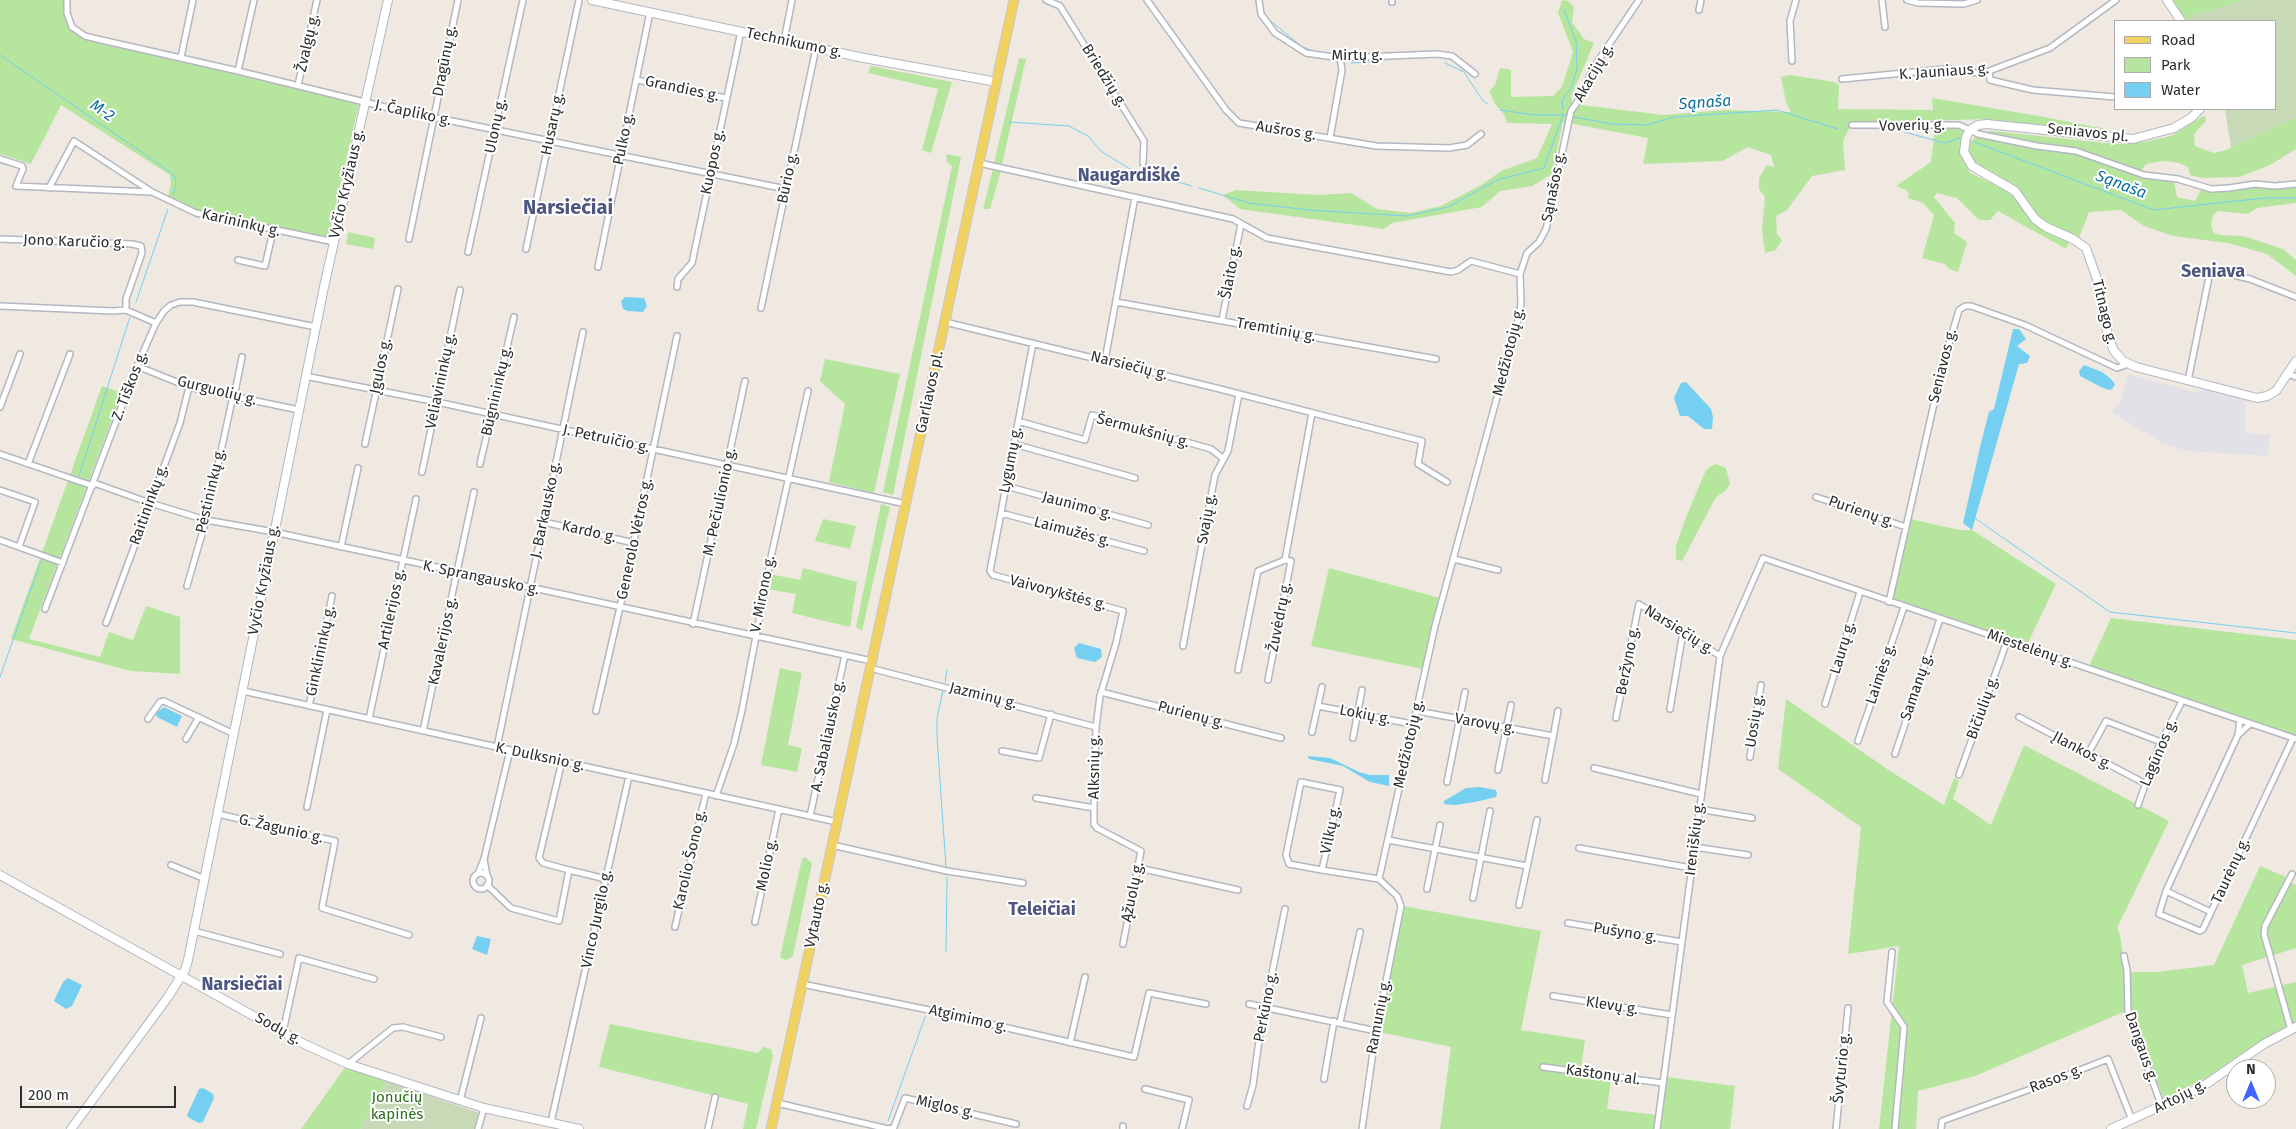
<!DOCTYPE html>
<meta charset="utf-8">
<style>
body{margin:0}
#map{position:relative;width:2296px;height:1129px;overflow:hidden;background:#efe9e1;font-family:"Fira Sans",sans-serif}
canvas{display:block}
.legend{position:absolute;left:2114px;top:20px;width:162px;height:90px;box-sizing:border-box;background:#fff;border:1px solid #ababab;margin:0;padding:6px 9px;list-style:none;font-size:15px;color:#2e2e2e}
.legend li{display:flex;align-items:center;gap:10px;height:25px}
.legend b{width:25px;border:1px solid #ababab}
.north{position:absolute;left:2226px;top:1059px;width:50px;height:50px;box-sizing:border-box;background:#fff;border:1px solid #ababab;border-radius:50%;rotate:0deg;font-size:14px;font-weight:700;line-height:20px;text-align:center;color:#2e2e2e}
.north::after{content:'';display:block;margin:auto;width:18px;height:22px;background:#4264fb;clip-path:polygon(50% 0,100% 100%,50% 72%,0 100%)}
.scale{position:absolute;left:20px;top:1086px;width:156px;height:22px;box-sizing:border-box;border:2px solid #2e2e2e;border-top:0;padding-left:6px;font-size:15px;line-height:18px;white-space:nowrap;color:#2e2e2e;-webkit-text-stroke:4px #fff;paint-order:stroke}
</style>
<div id="map">
<canvas width="2296" height="1129"></canvas>
<ul class="legend">
<li><b style="height:6px;background:#f2d163"></b>Road</li>
<li><b style="height:14px;background:#b6e59e"></b>Park</li>
<li><b style="height:14px;background:#75cff0"></b>Water</li>
</ul>
<div class="north">N</div>
<div class="scale">200 m</div>
</div>
<script>
const c = document.querySelector('canvas').getContext('2d');
c.lineJoin = 'round';
function fill(path, color) { c.fillStyle = color; c.fill(path, 'evenodd'); }
const toPath = rows => new Path2D(rows.map(r => 'M' + r).join(''));
function trace(path, color, width, dash) { c.strokeStyle = color; c.lineWidth = width; c.lineCap = dash ? 'butt' : 'round'; c.setLineDash(dash || []); c.stroke(path); }
function write(font, color, halo, rows, align = 'center') {
  c.font = font + ' "Fira Sans",sans-serif'; c.lineWidth = 4; c.setLineDash([]); c.textBaseline = 'middle'; c.strokeStyle = halo; c.fillStyle = color; for (const [text, x, y, turn = 0] of rows) {
    c.save(); c.translate(x, y); c.rotate((+turn || 0) * Math.PI / 180); c.textAlign = isNaN(turn) ? turn : align; if (halo) c.strokeText(text, 0, 0); c.fillText(text, 0, 0); c.restore();
  }
}
const industrial = toPath([
 [2128,374,2197,393,2205,389,2245,400,2245,433,2270,435,2267,456,2187,451,2160,442,2112,412,2122,398]
]);
const green = toPath([
 [0,0,65,0,64,14,67,23,75,32,83,38,359,104,328,238,214,215,188,207,168,196,171,185,170,175,61,105,31,164,0,154],
 [1562,0,1568,1,1574,7,1572,22,1584,39,1594,43,1571,97,1572,102,1581,105,1664,115,1723,110,1791,112,1786,102,1781,77,1791,75,1834,82,1839,85,1838,109,1933,110,1932,98,2044,117,2106,129,2106,133,1987,119,1852,123,1843,141,1845,170,1812,176,1787,210,1776,216,1777,234,1782,240,1776,250,1765,253,1762,230,1765,197,1759,189,1759,178,1767,165,1774,167,1771,155,1748,147,1722,161,1643,164,1648,138,1563,122,1552,174,1532,186,1500,191,1482,207,1392,223,1384,229,1240,209,1223,195,1236,190,1318,195,1351,193,1377,209,1411,213,1441,206,1483,184,1501,171,1537,158,1552,124,1507,123,1504,114,1495,104,1489,91,1495,85,1500,68,1511,70,1511,97,1553,96,1562,87,1573,52,1558,13],
 [2171,0,2247,0,2191,16,2194,21,2185,21],
 [1019,58,1026,59,1002,164,994,163],
 [871,66,952,82,931,153,922,150,938,89,868,73],
 [2203,116,2206,117,2206,121,2194,134,2195,146,2208,151,2215,153,2226,150,2296,117,2296,149,2270,165,2239,177,2201,178,2190,175,2188,167,2179,163,2164,161,2146,164,2141,171,2143,177,2174,182,2177,197,2195,201,2201,190,2257,185,2282,188,2296,186,2296,203,2257,208,2248,214,2218,211,2213,215,2211,225,2213,232,2219,235,2243,236,2283,249,2296,260,2296,276,2267,254,2228,243,2173,236,2144,226,2121,210,2089,212,2079,238,2052,228,2042,221,2027,199,2011,183,1976,164,1970,157,1969,143,1978,134,1992,131,2116,144,2143,142,2171,136],
 [1935,129,1959,129,1963,131,1961,156,1970,173,2007,190,2022,207,2070,239,2066,249,1998,211,1990,220,1979,220,1957,198,1937,193,1934,197,1955,223,1954,233,1967,242,1958,272,1949,269,1945,264,1922,258,1934,215,1923,203,1908,198,1909,193,1906,190,1896,186,1931,162],
 [946,154,961,157,893,495,883,492,952,166,947,162],
 [993,169,1001,171,990,209,983,209],
 [348,232,375,238,373,249,346,244],
 [825,359,900,374,874,493,829,482,845,404,820,381],
 [102,386,122,393,29,639,100,657,109,632,133,640,146,606,180,617,180,674,131,671,11,639],
 [1715,464,1726,468,1730,484,1725,491,1716,497,1682,561,1676,559,1676,546,1686,517,1706,470],
 [881,504,890,507,862,631,856,627],
 [823,519,856,526,850,549,815,541],
 [1911,519,1959,530,1972,530,2056,584,2027,645,1894,600,1893,598],
 [803,568,857,582,850,627,792,613,796,594,767,589,770,574,800,580],
 [1329,568,1440,598,1423,669,1311,646],
 [2111,618,2296,640,2296,736,2089,666],
 [780,668,802,673,788,745,802,748,797,772,761,765],
 [1786,699,1890,771,1944,805,1954,778,1959,781,1953,799,1991,825,2024,745,2169,821,2117,928,2120,935,2125,972,2157,972,2214,965,2260,866,2286,877,2285,880,2296,885,2296,948,2242,965,2248,993,2296,982,2296,1023,2259,1043,2206,1078,2164,1099,2128,1010,1975,1076,1918,1091,1916,1129,1879,1129,1899,946,1848,954,1861,827,1778,769],
 [805,857,812,863,793,956,786,960,780,957,802,859],
 [1403,906,1541,931,1521,1030,1585,1040,1580,1075,1611,1079,1607,1109,1657,1115,1655,1129,1440,1129,1451,1047,1379,1032],
 [610,1024,758,1053,763,1047,771,1049,773,1056,756,1129,743,1129,748,1104,599,1067],
 [346,1066,387,1081,360,1129,301,1129],
 [1666,1077,1735,1086,1730,1129,1659,1129]
]);
const cemetery = toPath([
 [2247,0,2296,0,2296,117,2231,148,2225,109,2275,109,2275,21,2194,21,2190,16],
 [387,1081,479,1113,474,1129,360,1129]
]);
const water = toPath([
 [625,297,644,298,647,306,643,312,628,311,623,309,621,301],
 [2013,329,2019,329,2026,339,2017,346,2030,356,2027,363,2019,364,1972,530,1963,523,1981,443,1989,412,1994,409],
 [2084,365,2102,372,2110,378,2115,384,2113,388,2110,390,2103,388,2080,376,2079,371],
 [1686,382,1711,409,1713,417,1712,429,1704,429,1688,416,1680,416,1674,398,1681,383],
 [1079,643,1101,649,1102,657,1095,662,1077,658,1074,648],
 [164,707,182,716,177,727,157,717,156,713],
 [1308,756,1330,758,1359,772,1370,775,1389,775,1389,786,1370,782,1343,766,1309,759],
 [1480,787,1496,790,1497,794,1496,797,1475,802,1456,805,1444,804,1444,801,1466,788],
 [477,936,491,939,487,955,472,949],
 [68,978,82,985,72,1006,66,1009,54,1001,63,982],
 [203,1088,213,1094,214,1098,203,1122,199,1123,189,1118,187,1115,199,1089]
]);
const stream = toPath([
 [1267,18,1301,46,1313,51],
 [0,55,169,171,175,177,176,185,173,195],
 [1351,63,1370,62],
 [1445,63,1464,72,1483,101,1488,104],
 [1563,109,1562,100,1571,88,1577,70,1576,41,1564,10],
 [1500,110,1535,115,1566,115],
 [1573,117,1612,124,1647,125,1674,117,1777,110,1838,129],
 [1009,122,1069,126,1088,136,1102,152,1132,170,1139,171],
 [1904,132,1945,143,1960,138],
 [1974,142,2154,210,2264,198,2296,198],
 [1143,172,1157,175],
 [1164,178,1192,186],
 [1199,188,1249,203,1309,210,1407,216,1448,207,1497,180,1544,168,1563,115],
 [136,302,168,209],
 [79,476,130,317],
 [1976,519,2110,612,2296,633],
 [0,677,41,561],
 [945,682,947,670],
 [943,691,937,718,937,737,946,867],
 [946,952,947,877],
 [888,1121,925,1017]
]);
const street = toPath([
 [67,0,67,13,72,27,85,36,97,39,238,71,393,109,786,189],
 [1046,0,1060,6,1144,141,1143,163],
 [1147,0,1226,110,1239,123,1376,146,1449,148,1467,145,1481,134],
 [1259,0,1261,14,1275,33,1306,53,1340,58,1437,54,1452,56,1475,74],
 [1882,0,1885,27],
 [1907,0,1918,3,1964,4,1977,0],
 [1392,2,1392,0],
 [1699,10,1701,0],
 [784,41,792,0],
 [181,57,193,0],
 [1792,61,1790,21,1796,0],
 [238,71,254,0],
 [1989,71,1990,80,2033,90,2115,97],
 [1842,79,1945,69,1978,73,1989,71,2050,48,2116,0],
 [637,80,726,98],
 [298,85,317,0],
 [1852,125,1959,125,1978,134,2037,146,2076,151,2144,175,2178,179,2211,189,2229,188,2255,184,2275,186,2296,184],
 [1330,138,1342,70,1340,58],
 [0,159,22,166,23,169,16,186,151,192],
 [979,163,1233,219,1267,238,1451,272,1458,270,1471,261,1520,274],
 [49,188,74,141,152,192,196,213,334,242],
 [0,239,132,244,141,246,142,253,126,299,126,310],
 [409,239,458,0],
 [526,249,579,0],
 [468,252,523,0],
 [238,260,265,266,273,231],
 [598,267,650,12],
 [677,287,678,279,692,263,741,31],
 [1116,302,1436,359],
 [0,306,113,311,126,310,156,323],
 [761,308,816,48],
 [1222,320,1241,224],
 [945,322,1216,388,1422,441,1418,464,1447,482],
 [1033,343,990,571,993,575,1123,611,1116,643,1100,696,1096,727,1094,808,1036,798],
 [1105,360,1135,197],
 [137,366,189,387,299,410],
 [2288,374,2296,377],
 [305,376,437,402,906,504],
 [2188,381,2210,272,2221,272,2250,279,2296,297],
 [234,397,242,357],
 [0,407,20,354],
 [1018,421,1085,440,1092,415,1211,449,1224,459],
 [365,444,398,289],
 [1014,444,1135,478],
 [0,454,93,486],
 [28,464,70,354],
 [480,464,514,317],
 [422,472,460,290],
 [94,483,150,503,206,520,274,532,872,661],
 [1006,486,1148,525],
 [0,490,35,502,19,547],
 [1816,497,1906,527],
 [1001,513,1144,551],
 [544,522,634,543],
 [0,540,63,563],
 [341,547,358,468],
 [1454,559,1498,570],
 [187,586,206,520,233,396],
 [1889,602,1943,364,1959,310,1965,306,1971,306,2025,325,2117,368,2128,364],
 [45,609,137,366,156,323,164,311,171,305,180,302,193,302,316,327],
 [106,623,180,423,189,387],
 [693,624,745,381],
 [1183,646,1215,475,1228,451,1239,394],
 [870,668,1096,727],
 [1238,670,1258,571,1285,560,1312,413],
 [1268,680,1291,561,1285,560],
 [243,691,837,822],
 [1101,692,1281,738],
 [1825,704,1860,592],
 [309,706,332,596],
 [1318,706,1412,724],
 [1670,709,1683,632],
 [596,711,620,607,677,336],
 [1417,711,1553,736],
 [2019,717,2146,784],
 [1616,718,1639,604,1720,656],
 [148,719,160,702,164,701,234,734],
 [369,719,416,499],
 [2240,720,2238,735,2250,724],
 [423,731,474,492],
 [1312,732,1322,687],
 [2238,735,2166,891,2211,912,2293,738],
 [1353,738,1362,690],
 [186,739,199,717],
 [1858,741,1904,607],
 [497,747,583,332],
 [1002,751,1039,758,1051,714],
 [1895,754,1940,619],
 [2088,754,2106,721,2161,742],
 [1750,757,1761,685],
 [1594,768,1701,794],
 [1498,770,1511,705],
 [1959,775,2007,641],
 [1545,780,1558,711],
 [1447,782,1465,692],
 [716,796,734,744,742,710,771,557,808,391],
 [2138,805,2159,746,2182,701],
 [307,807,327,710],
 [1094,808,1094,824,1097,828,1141,851,1123,944],
 [1699,809,1752,818],
 [218,814,335,841,322,908,409,935],
 [810,816,845,655],
 [1388,840,1527,866],
 [832,845,947,871,1023,883],
 [1694,847,1748,855],
 [1579,848,1691,868],
 [484,859,487,876],
 [171,865,205,879],
 [1139,868,1238,890],
 [569,870,606,879],
 [1322,870,1340,790,1301,782,1286,855,1289,864,1322,870,1379,879],
 '473 881a8 8 0 1 1 16 0a8 8 0 1 1-16 0Z',
 [478,874,484,859,510,750],
 [487,885,511,908,559,921,569,870,543,863,539,858,562,761],
 [1427,889,1440,825],
 [2166,891,2159,914,2200,931,2203,929,2211,912],
 [1473,898,1490,811],
 [1519,905,1537,820],
 [755,922,779,809],
 [1568,923,1682,942],
 [675,927,706,793],
 [194,931,280,954],
 [1892,952,1887,1002,1904,1027,1895,1129],
 [2124,956,2127,970,2128,1014,2162,1107],
 [802,984,929,1010,1134,1057,1149,993,1206,1004],
 [1553,996,1672,1015],
 [1249,1004,1376,1031],
 [1340,1022,1360,932],
 [2291,1030,2264,934,2265,926,2292,874],
 [283,1032,299,958,374,979],
 [1070,1043,1085,977],
 [348,1064,393,1028,403,1027,441,1037],
 [1543,1067,1663,1083],
 [1324,1079,1334,1021],
 [1145,1089,1189,1100,1182,1129],
 [460,1101,481,1018],
 [777,1103,888,1129,894,1127,905,1098,1016,1124],
 [1247,1106,1253,1085,1260,1033,1285,909],
 [551,1122,629,776],
 [478,1129,484,1108],
 [708,1129,715,1097],
 [1123,1129,1123,1126],
 [1362,1129,1376,1031,1401,906,1397,896,1379,879,1435,626,1519,316,1521,304,1520,274,1527,253,1539,242,1546,229,1571,111,1578,101,1594,67,1639,0],
 [1657,1129,1720,656,1763,558,2296,739],
 [1836,1129,1848,1008],
 [1941,1129,1942,1121,2039,1086,2108,1059,2132,1120]
]);
const secondary = toPath([
 [592,0,864,58,997,82],
 [2167,0,2181,21],
 [2200,109,2191,118,2174,128,2133,139,1987,124,1978,125,1970,130,1966,137,1964,152,1972,166,2015,191,2035,219,2046,227,2073,239,2086,248,2097,279,2108,336,2114,351,2123,361,2136,367,2257,398,2267,396,2276,391,2296,361],
 [0,875,304,1044,348,1064,484,1108,579,1129],
 [71,1129,168,997,185,970,188,960,324,287,388,0],
 [2111,1129,2202,1087,2264,1044,2296,1027]
]);
const primary = toPath([
 [771,1129,1014,0]
]);
const streetNames = [
 ["Žvalgų g.",308,43,-77],
 ["Technikumo g.",794,43,12],
 ["Mirtų g.",1357,56],
 ["Dragūnų g.",445,61,-79],
 ["K. Jauniaus g.",1944,72,-4],
 ["Akacijų g.",1594,73,-60],
 ["Briedžių g.",1104,76,58],
 ["Grandies g.",682,89,12],
 ["J. Čapliko g.",413,113,12],
 ["Husarų g.",553,124,-78],
 ["Ulonų g.",496,126,-78],
 ["Voverių g.",1912,126,-1],
 ["Aušros g.",1286,131,9],
 ["Seniavos pl.",2088,133,6],
 ["Pulko g.",624,139,-78],
 ["Kuopos g.",713,162,-78],
 ["Būrio g.",788,178,-78],
 ["Vyčio Kryžiaus g.",347,184,-77],
 ["Sąnašos g.",1554,187,-79],
 ["Karininkų g.",241,223,13],
 ["Jono Karučio g.",74,242,2],
 ["Šlaito g.",1231,272,-79],
 ["Titnago g.",2104,312,77],
 ["Tremtinių g.",1276,330,10],
 ["Medžiotojų g.",1509,352,-76],
 ["Įgulos g.",381,366,-78],
 ["Narsiečių g.",1129,366,14],
 ["Seniavos g.",1943,366,-76],
 ["Vėliavininkų g.",441,381,-78],
 ["Z. Tiškos g.",130,386,-69],
 ["Gurguolių g.",217,391,14],
 ["Būgnininkų g.",497,391,-77],
 ["Garliavos pl.",930,392,-78],
 ["Šermukšnių g.",1143,431,15],
 ["J. Petruičio g.",606,439,12],
 ["Lygumų g.",1011,460,-79],
 ["Pėstininkų g.",211,491,-77],
 ["M. Pečiulionio g.",720,502,-78],
 ["Raitininkų g.",149,505,-70],
 ["Jaunimo g.",1077,506,15],
 ["J. Barkausko g.",546,510,-78],
 ["Purienų g.",1861,512,19],
 ["Svajų g.",1207,519,-80],
 ["Kardo g.",589,532,13],
 ["Laimužės g.",1072,532,15],
 ["Generolo Vėtros g.",635,539,-78],
 ["K. Sprangausko g.",481,578,12],
 ["Vyčio Kryžiaus g.",264,580,-79],
 ["Vaivorykštės g.",1058,593,15],
 ["V. Mirono g.",763,594,-79],
 ["Artilerijos g.",392,609,-78],
 ["Žuvėdrų g.",1280,617,-79],
 ["Narsiečių g.",1679,630,32],
 ["Kavalerijos g.",443,641,-78],
 ["Laurų g.",1843,648,-73],
 ["Miestelėnų g.",2030,649,19],
 ["Ginklininkų g.",321,651,-78],
 ["Beržyno g.",1628,661,-79],
 ["Laimės g.",1881,674,-71],
 ["Samanų g.",1917,687,-71],
 ["Jazminų g.",983,696,14],
 ["Bičiulių g.",1983,708,-70],
 ["Purienų g.",1191,715,15],
 ["Lokių g.",1365,715,11],
 ["Uosių g.",1755,721,-81],
 ["Varovų g.",1485,724,10],
 ["A. Sabaliausko g.",828,736,-78],
 ["Medžiotojų g.",1409,744,-77],
 ["Įlankos g.",2082,751,28],
 ["Lagūnos g.",2159,753,-67],
 ["K. Dulksnio g.",540,757,12],
 ["Alksnių g.",1095,767,-89],
 ["G. Žagunio g.",281,829,13],
 ["Vilkų g.",1331,830,-78],
 ["Ireniškių g.",1695,839,-83],
 ["Karolio Šono g.",690,860,-77],
 ["Molio g.",767,865,-78],
 ["Taurėnų g.",2231,871,-65],
 ["Ąžuolų g.",1133,892,-78],
 ["Vytauto g.",817,915,-78],
 ["Vinco Jurgilo g.",597,919,-78],
 ["Pušyno g.",1625,933,9],
 ["Klevų g.",1612,1006,9],
 ["Perkūno g.",1266,1007,-79],
 ["Ramunių g.",1379,1017,-79],
 ["Atgimimo g.",968,1019,13],
 ["Sodų g.",278,1029,29],
 ["Dangaus g.",2141,1047,71],
 ["Švyturio g.",1842,1068,-84],
 ["Kaštonų al.",1603,1075,8],
 ["Rasos g.",2056,1079,-21],
 ["Artojų g.",2180,1097,-27],
 ["Miglos g.",945,1107,13]
];
const parkNames = [
 ["Jonučių",397,1098],
 ["kapinės",397,1115]
];
const waterNames = [
 ["Sąnaša",1705,103,-4],
 ["M-2",102,111,34],
 ["Sąnaša",2121,185,21]
];
const quarterNames = [
 ["Naugardiškė",1129,176],
 ["Seniava",2213,272],
 ["Teleičiai",1042,910],
 ["Narsiečiai",242,985]
];
const districtNames = [
 ["Narsiečiai",568,208]
];
fill(industrial, '#e3e1e8');
fill(green, '#b6e59e');
fill(cemetery, '#c8d9b8');
fill(water, '#75cff0');
trace(stream, '#75cff0', 1);
trace(street, '#b4b7c1', 8);
trace(secondary, '#b4b7c1', 10);
trace(primary, '#c9c9c9', 11);
trace(street, '#fff', 5);
trace(secondary, '#fff', 8);
trace(primary, '#f2d163', 9);
write('15px', '#2e2e2e', '#fff', streetNames);
write('15px', '#2c6e1b', '#fff', parkNames);
write('italic 16px', '#0d6fa3', '#fff', waterNames);
write('bold 18px', '#4d5680', '#fff', quarterNames);
write('bold 20px', '#4d5680', '#fff', districtNames);
</script>
